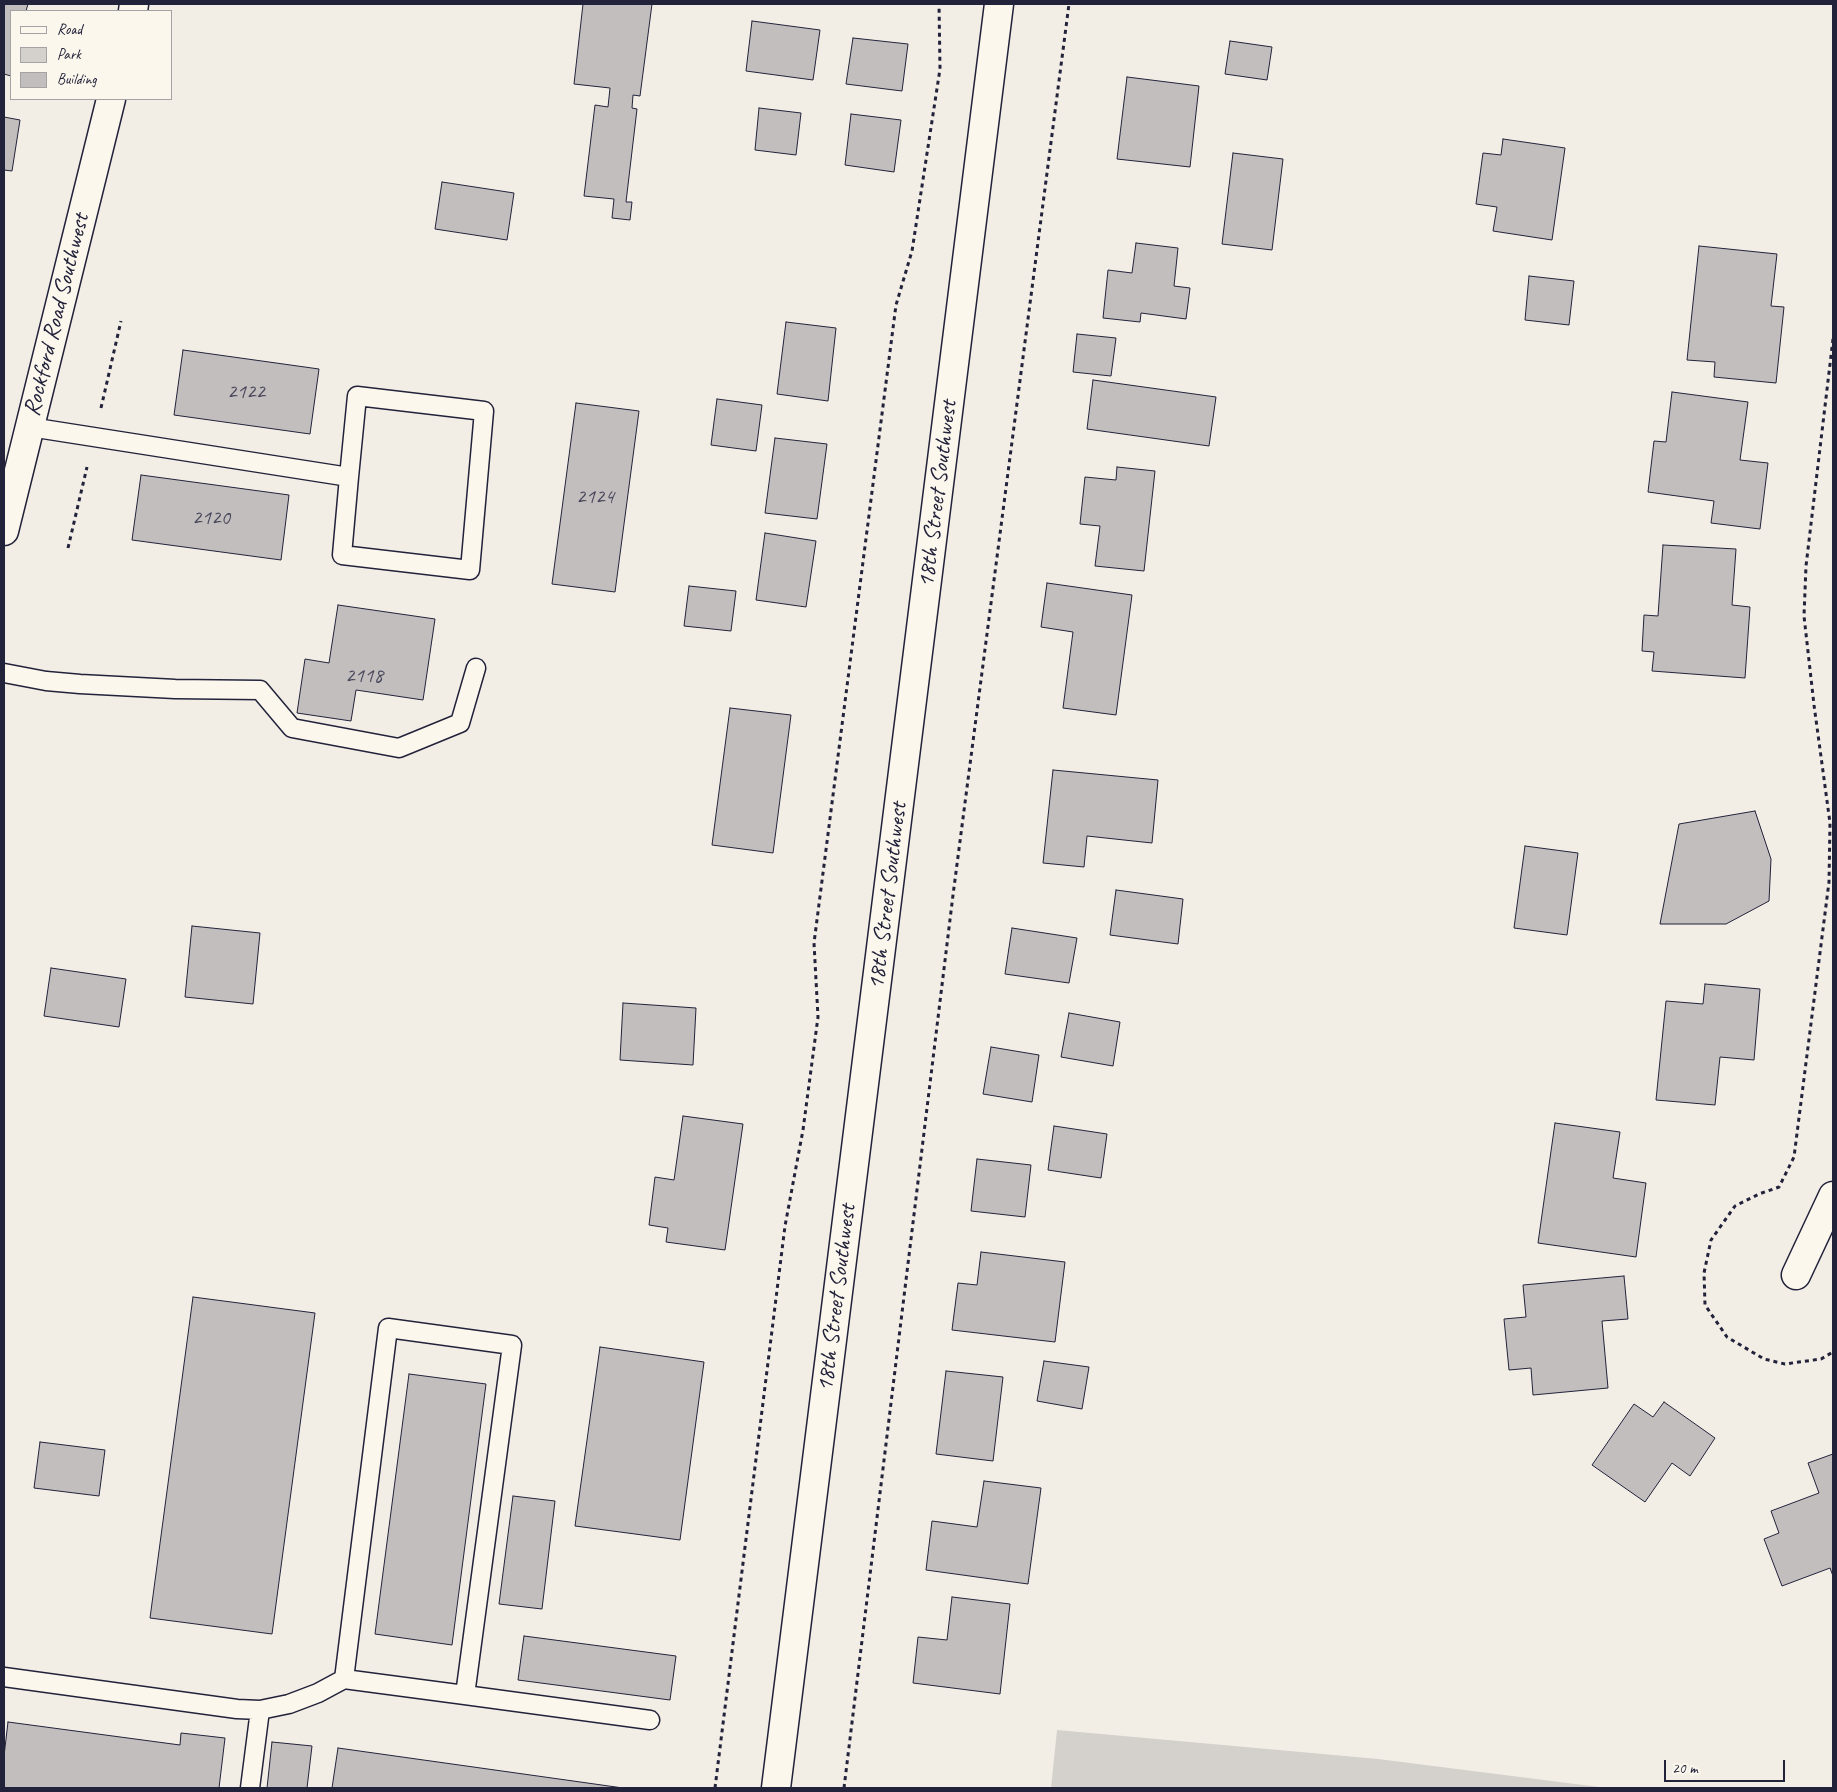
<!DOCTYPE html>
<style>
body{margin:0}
#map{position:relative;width:1837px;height:1792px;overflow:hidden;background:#f2eee5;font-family:Caveat,sans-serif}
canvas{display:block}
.frame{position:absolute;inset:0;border:5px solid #22223b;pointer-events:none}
.legend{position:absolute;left:10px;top:10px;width:162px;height:90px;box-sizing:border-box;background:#fbf7ec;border:1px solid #a4a2a5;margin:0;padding:6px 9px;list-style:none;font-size:15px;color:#22223b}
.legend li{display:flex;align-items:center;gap:10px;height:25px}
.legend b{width:25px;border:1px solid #a4a2a5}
.scale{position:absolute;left:1664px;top:1760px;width:121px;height:22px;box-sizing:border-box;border:2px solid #22223b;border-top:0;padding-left:6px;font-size:15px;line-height:18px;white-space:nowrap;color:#22223b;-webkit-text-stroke:4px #fbf7ec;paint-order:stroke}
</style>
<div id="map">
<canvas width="1837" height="1792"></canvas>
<div class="frame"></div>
<ul class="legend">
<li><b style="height:6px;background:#fbf7ec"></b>Road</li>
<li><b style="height:14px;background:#d4d1cc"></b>Park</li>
<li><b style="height:14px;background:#c2bebe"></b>Building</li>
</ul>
<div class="scale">20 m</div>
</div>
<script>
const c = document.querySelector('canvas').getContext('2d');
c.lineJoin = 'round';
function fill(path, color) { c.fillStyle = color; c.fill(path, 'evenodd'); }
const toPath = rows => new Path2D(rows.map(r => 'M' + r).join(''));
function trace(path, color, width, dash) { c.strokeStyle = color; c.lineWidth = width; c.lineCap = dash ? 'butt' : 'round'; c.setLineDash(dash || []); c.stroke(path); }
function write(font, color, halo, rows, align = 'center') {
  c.font = font + ' Caveat,sans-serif'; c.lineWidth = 4.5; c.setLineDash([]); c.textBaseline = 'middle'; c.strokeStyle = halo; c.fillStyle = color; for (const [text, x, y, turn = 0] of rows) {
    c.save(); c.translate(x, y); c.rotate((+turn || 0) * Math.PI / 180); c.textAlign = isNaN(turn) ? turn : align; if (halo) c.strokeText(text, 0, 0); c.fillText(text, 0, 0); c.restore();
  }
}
const green = toPath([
 [1057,1730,1378,1759,1607,1788,1051,1788]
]);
const building = toPath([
 [4,4,28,4,26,11,11,11,11,76,4,74,4,4],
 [583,4,652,4,640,96,633,95,632,108,637,109,626,202,632,202,630,220,612,218,614,199,584,196,595,105,608,107,610,88,574,84,583,4],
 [752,21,820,30,813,80,746,71,752,21],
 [853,38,908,44,902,91,846,84,853,38],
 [1230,41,1272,47,1267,80,1225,74,1230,41],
 [1127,77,1199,86,1190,167,1117,159,1127,77],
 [759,108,801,113,796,155,755,150,759,108],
 [851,114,901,120,894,172,845,165,851,114],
 [4,117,20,120,12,171,4,170,4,117],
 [1503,139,1565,148,1552,240,1493,231,1497,207,1476,204,1483,153,1501,155,1503,139],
 [1233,153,1283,159,1272,250,1222,244,1233,153],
 [442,182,514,193,507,240,435,229,442,182],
 [1136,243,1178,248,1174,286,1190,288,1186,319,1141,313,1140,322,1103,318,1108,270,1132,273,1136,243],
 [1699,246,1777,254,1771,306,1784,307,1776,383,1714,377,1715,362,1687,360,1699,246],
 [1529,276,1574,281,1569,325,1525,320,1529,276],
 [786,322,836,328,828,401,777,394,786,322],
 [1077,334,1116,338,1111,376,1073,372,1077,334],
 [183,350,319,369,310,434,174,415,183,350],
 [1093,380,1216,397,1209,446,1087,429,1093,380],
 [1672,392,1748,402,1740,460,1768,463,1760,529,1711,523,1714,501,1648,492,1654,441,1666,442,1672,392],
 [717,399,762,405,756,451,711,445,717,399],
 [576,403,639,411,615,592,552,584,576,403],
 [775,438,827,444,817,519,765,513,775,438],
 [1117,467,1155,471,1144,571,1095,566,1100,526,1080,524,1085,477,1116,480,1117,467],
 [141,475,289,495,281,560,132,540,141,475],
 [765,533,816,541,806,607,756,600,765,533],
 [1663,545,1736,549,1732,605,1750,607,1745,678,1652,671,1654,652,1642,651,1644,615,1658,616,1663,545],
 [1047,583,1132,595,1116,715,1063,708,1073,632,1041,627,1047,583],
 [689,586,736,591,731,631,684,626,689,586],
 [338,605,435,619,423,700,356,690,351,721,297,713,305,659,329,663,338,605],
 [730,708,791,715,773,853,712,845,730,708],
 [1053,770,1158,780,1152,843,1087,836,1084,867,1043,863,1053,770],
 [1755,811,1771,859,1769,901,1726,924,1660,924,1679,824,1755,811],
 [1525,846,1578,853,1567,935,1514,928,1525,846],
 [1116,890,1183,899,1178,944,1110,935,1116,890],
 [192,926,260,933,253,1004,185,997,192,926],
 [1012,928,1077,938,1069,983,1005,974,1012,928],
 [51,968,126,979,119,1027,44,1016,51,968],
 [1705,984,1760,989,1754,1060,1720,1057,1715,1105,1656,1100,1666,1001,1703,1004,1705,984],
 [623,1003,696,1008,693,1065,620,1060,623,1003],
 [1069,1013,1120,1022,1113,1066,1061,1057,1069,1013],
 [991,1047,1039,1055,1032,1102,983,1094,991,1047],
 [683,1116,743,1124,725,1250,666,1242,668,1228,649,1225,655,1177,674,1180,683,1116],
 [1555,1123,1620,1132,1613,1178,1646,1183,1636,1257,1538,1243,1555,1123],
 [1054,1126,1107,1134,1101,1178,1048,1170,1054,1126],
 [977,1159,1031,1165,1025,1217,971,1211,977,1159],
 [981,1252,1065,1262,1055,1342,952,1330,958,1283,977,1285,981,1252],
 [1624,1276,1628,1319,1602,1321,1608,1388,1533,1395,1531,1368,1509,1370,1504,1319,1526,1317,1523,1285,1624,1276],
 [193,1297,315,1313,272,1634,150,1618,193,1297],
 [600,1347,704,1362,680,1540,575,1526,600,1347],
 [1044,1361,1089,1367,1082,1409,1037,1401,1044,1361],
 [946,1371,1003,1377,993,1461,936,1454,946,1371],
 [409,1374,486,1384,452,1645,375,1634,409,1374],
 [1664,1402,1715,1438,1690,1476,1672,1463,1645,1502,1592,1465,1634,1404,1653,1417,1664,1402],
 [40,1442,105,1450,99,1496,34,1488,40,1442],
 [1833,1454,1833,1576,1830,1568,1782,1586,1764,1539,1779,1533,1771,1511,1819,1493,1808,1463,1833,1454],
 [984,1481,1041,1488,1028,1584,926,1570,932,1521,977,1527,984,1481],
 [513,1496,555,1501,542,1609,499,1604,513,1496],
 [952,1597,1010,1604,1000,1694,913,1683,918,1637,947,1640,952,1597],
 [524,1636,676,1656,670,1700,518,1680,524,1636],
 [8,1722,180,1745,181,1733,225,1738,219,1788,4,1788,4,1756,8,1722],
 [272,1742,312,1746,307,1788,267,1788,272,1742],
 [338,1748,623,1788,332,1788,338,1748]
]);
const path = toPath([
 [1833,339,1806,566,1804,616,1814,705,1830,823,1829,882,1794,1157,1779,1187,1759,1194,1735,1206,1711,1240,1704,1273,1705,1305,1727,1337,1764,1359,1785,1364,1821,1359,1833,1352],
 [101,408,121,321],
 [68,548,87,467],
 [715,1788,785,1226,803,1130,818,1017,814,943,896,305,912,251,940,69,939,4],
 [844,1788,953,895,1069,4]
]);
const service = toPath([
 [30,427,349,477,342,555,470,570,484,411,357,396,349,477],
 [4,673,46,681,80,684,175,689,260,690,292,728,399,748,460,723,476,668],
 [4,1677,237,1709,260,1710,289,1704,318,1693,344,1679,465,1695,512,1345,388,1328,344,1679],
 [465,1695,650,1720],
 [250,1788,260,1710]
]);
const minor = toPath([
 [1796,1275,1833,1196]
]);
const tertiary = toPath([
 [133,11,134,4],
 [4,531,111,99],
 [776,1788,999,4]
]);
const numberNames = [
 ["2122",246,392],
 ["2124",595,497],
 ["2120",211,518],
 ["2118",364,676]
];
const streetNames = [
 ["Rockford Road Southwest",57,315,-76],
 ["18th Street Southwest",938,494,-83],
 ["18th Street Southwest",888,896,-83],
 ["18th Street Southwest",837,1298,-83]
];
fill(green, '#d4d1cc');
fill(building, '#c2bebe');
trace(building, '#22223b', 1);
trace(service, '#22223b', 21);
trace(minor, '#22223b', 31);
trace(tertiary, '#22223b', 31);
trace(path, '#22223b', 3, [4, 4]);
trace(service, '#fbf7ec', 18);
trace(minor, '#fbf7ec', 28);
trace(tertiary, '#fbf7ec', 28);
write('21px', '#4a495c', null, numberNames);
write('24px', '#22223b', '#fbf7ec', streetNames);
</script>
